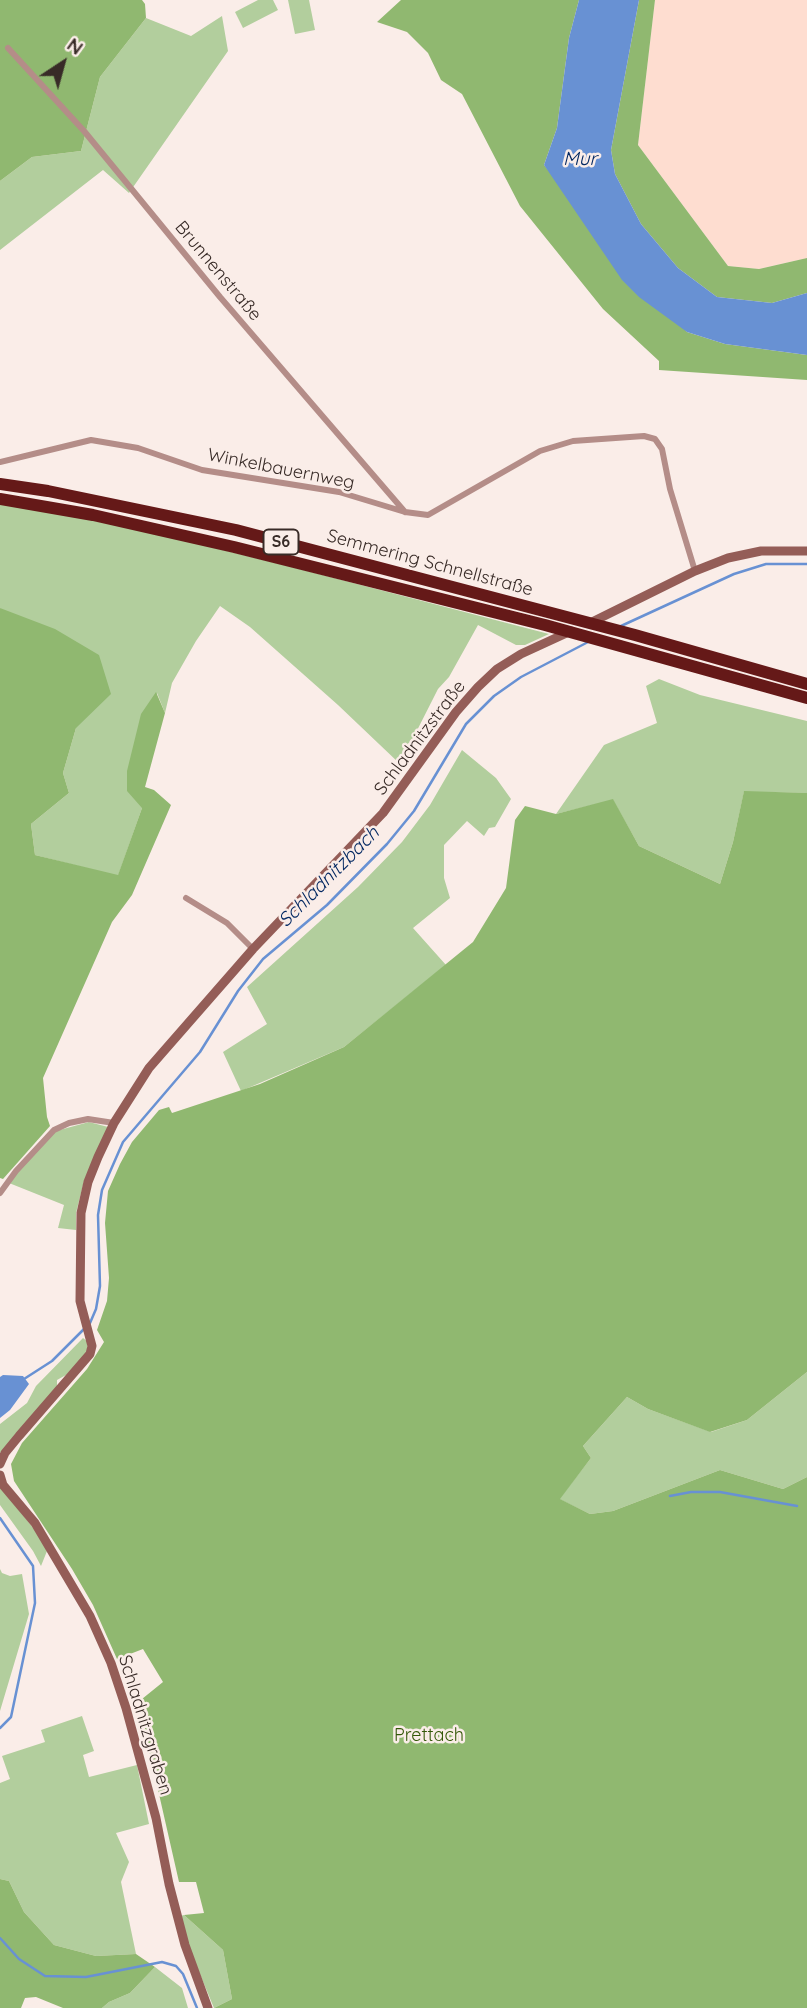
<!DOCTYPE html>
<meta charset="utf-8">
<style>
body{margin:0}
#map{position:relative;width:807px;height:2008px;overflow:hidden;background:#faede8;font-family:Quicksand,sans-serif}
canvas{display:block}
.north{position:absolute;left:28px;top:28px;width:70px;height:70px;-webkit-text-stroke:5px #faede8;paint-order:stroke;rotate:36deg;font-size:19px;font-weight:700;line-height:28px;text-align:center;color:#382b27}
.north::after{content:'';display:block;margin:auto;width:24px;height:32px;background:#382b27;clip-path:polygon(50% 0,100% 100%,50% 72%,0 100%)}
</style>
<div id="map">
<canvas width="807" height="2008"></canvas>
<div class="north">N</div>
</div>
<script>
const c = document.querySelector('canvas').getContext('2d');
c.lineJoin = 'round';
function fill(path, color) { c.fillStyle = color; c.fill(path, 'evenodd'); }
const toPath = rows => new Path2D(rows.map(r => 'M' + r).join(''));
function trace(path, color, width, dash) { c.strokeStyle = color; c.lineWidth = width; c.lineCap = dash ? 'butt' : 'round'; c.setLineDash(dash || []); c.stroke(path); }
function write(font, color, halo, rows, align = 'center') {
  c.font = font + ' Quicksand,sans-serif'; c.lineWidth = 5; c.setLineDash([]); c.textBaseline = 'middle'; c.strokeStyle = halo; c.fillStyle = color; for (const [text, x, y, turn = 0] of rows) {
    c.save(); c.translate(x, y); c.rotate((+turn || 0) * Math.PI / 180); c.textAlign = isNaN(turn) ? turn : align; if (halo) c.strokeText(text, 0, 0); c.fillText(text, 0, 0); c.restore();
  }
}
const built = toPath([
 [655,0,807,0,807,258,759,269,728,266,638,145]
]);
const green = toPath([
 [258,0,273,0,278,10,243,28,235,12],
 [288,0,309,0,315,30,295,34],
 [222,16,228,51,129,193,103,170,0,250,0,181,32,157,81,151,100,77,146,18,191,36],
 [0,504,52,512,158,534,292,567,549,634,525,645,516,645,478,625,449,677,438,689,400,764,338,705,250,627,220,606,196,641,172,683,165,713,157,693,142,808,118,876,82,867,35,855,31,824,69,793,63,773,76,728,0,608],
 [659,679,700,695,807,721,807,793,744,792,733,842,720,884,639,846,613,800,556,814,604,745,657,723,646,686],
 [462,750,496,778,511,799,495,827,489,828,484,836,467,821,444,845,444,878,450,898,413,928,446,965,344,1047,241,1091,223,1052,267,1024,247,987,358,887,402,842,430,805],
 [89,1122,108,1127,84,1181,76,1213,76,1230,58,1228,64,1205,9,1183,17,1172,56,1131],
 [83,1338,88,1342,87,1351,81,1360,66,1375,57,1380,57,1387,0,1453,0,1424,27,1403,36,1386],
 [807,1372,807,1477,783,1489,720,1470,613,1511,590,1514,559,1499,591,1458,583,1446,627,1397,648,1409,711,1432,747,1420],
 [0,1486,41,1538,47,1551,41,1566,33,1551,0,1505],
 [0,1569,2,1573,10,1576,22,1574,29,1614,0,1711],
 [82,1716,94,1751,83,1755,89,1777,137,1765,149,1824,116,1833,129,1862,121,1882,136,1954,96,1956,54,1945,24,1912,9,1881,0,1879,0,1783,10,1779,2,1756,45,1742,41,1730],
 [184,1915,223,1950,232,1999,214,2008,192,1955,180,1916],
 [155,1967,182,1988,188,2008,102,2008,109,2002,130,1993]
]);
const forest = toPath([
 [0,0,142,0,145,4,146,18,100,77,81,151,32,157,0,181],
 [401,0,579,0,569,38,557,128,544,165,687,332,725,344,807,355,807,380,659,370,659,361,603,309,520,206,462,94,441,80,428,53,407,32,377,22],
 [639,0,655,0,638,145,728,266,759,269,807,258,807,293,772,303,717,297,678,268,641,224,615,174,611,150],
 [0,608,55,629,99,655,111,694,76,728,63,773,69,793,31,824,35,855,118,875,142,808,127,791,127,771,141,714,156,692,165,713,145,787,154,790,171,805,132,895,112,922,43,1078,47,1117,50,1126,3,1179,0,1178],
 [744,791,807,793,807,1372,747,1420,710,1432,648,1409,627,1397,583,1446,591,1458,560,1499,590,1514,613,1511,720,1470,783,1489,807,1477,807,2008,214,2008,232,1999,223,1950,184,1915,204,1913,196,1882,179,1882,146,1737,142,1699,163,1682,143,1649,117,1659,93,1605,72,1569,14,1481,11,1464,22,1443,87,1369,104,1342,97,1330,107,1301,109,1278,105,1223,108,1191,120,1164,132,1142,159,1110,169,1107,172,1113,260,1084,344,1047,473,942,506,888,515,820,525,806,556,814,613,799,639,846,720,884,733,842],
 [0,1879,9,1881,24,1912,54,1945,96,1956,136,1954,155,1967,130,1993,109,2002,102,2008,63,2008,36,1997,25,1998,21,2008,0,2008]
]);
const water = toPath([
 [579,0,639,0,611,150,615,174,641,224,678,268,717,297,772,303,807,293,807,355,725,344,687,332,639,297,622,280,544,165,557,128,569,38],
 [3,1375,23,1376,29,1384,10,1410,0,1418,0,1377]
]);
const stream = toPath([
 [621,626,734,574,766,564,807,564],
 [90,1323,96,1309,100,1286,98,1215,102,1190,123,1142,200,1052,238,991,263,959,327,905,387,844,414,811,466,724,494,696,521,677,590,641],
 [24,1379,52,1361,85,1328],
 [670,1496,691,1492,720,1492,797,1506],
 [0,1518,33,1566,35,1603,11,1717,0,1728],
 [0,1938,19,1959,45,1976,86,1977,162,1962,176,1966,183,1974,197,2008]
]);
const street = toPath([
 [8,48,84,131,220,297,405,512],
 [0,462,91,440,138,448,202,470,339,492,405,512,428,515,540,451,573,441,644,436,655,439,662,449,670,489,695,571],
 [186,898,227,923,253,949],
 [0,1193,16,1171,54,1130,69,1123,88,1119,114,1123]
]);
const secondary = toPath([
 [590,623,695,571,728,558,761,551,807,551],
 [0,1464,5,1453,19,1436,90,1354,92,1346,80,1301,81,1213,88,1182,98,1157,114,1123,149,1068,253,949,383,813,456,712,478,687,497,669,521,654,571,631],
 [0,1475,3,1485,35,1523,90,1616,111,1663,126,1708,156,1818,169,1884,185,1945,208,2008]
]);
const highway = toPath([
 [0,484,48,491,236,530,635,635,807,684],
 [0,499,93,515,234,547,545,625,807,698]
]);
const shields = [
 [281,542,35]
];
const shieldNames = [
 ["S6",281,542]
];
const streetNames = [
 ["Brunnenstraße",218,271,50],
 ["Winkelbauernweg",281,469,11],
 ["Semmering Schnellstraße",430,563,15],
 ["Schladnitzstraße",420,738,-53],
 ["Schladnitzgraben",145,1725,73]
];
const parkNames = [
 ["Prettach",429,1736]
];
const waterNames = [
 ["Mur",580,159],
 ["Schladnitzbach",329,877,-45]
];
fill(built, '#feddd0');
fill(green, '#b2ce9d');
fill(forest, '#90b870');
fill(water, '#6891d3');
trace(stream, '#6891d3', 2.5);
trace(street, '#b48d88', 6);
trace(secondary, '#945d57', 9);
trace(highway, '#651918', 12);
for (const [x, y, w] of shields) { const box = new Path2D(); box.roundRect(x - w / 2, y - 12.5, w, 25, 5); c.fillStyle = '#faede8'; c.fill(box); trace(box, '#382b27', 2); }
write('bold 16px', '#382b27', null, shieldNames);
write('18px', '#382b27', '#faede8', streetNames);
write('18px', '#345808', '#faede8', parkNames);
write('italic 19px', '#032862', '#faede8', waterNames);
</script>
